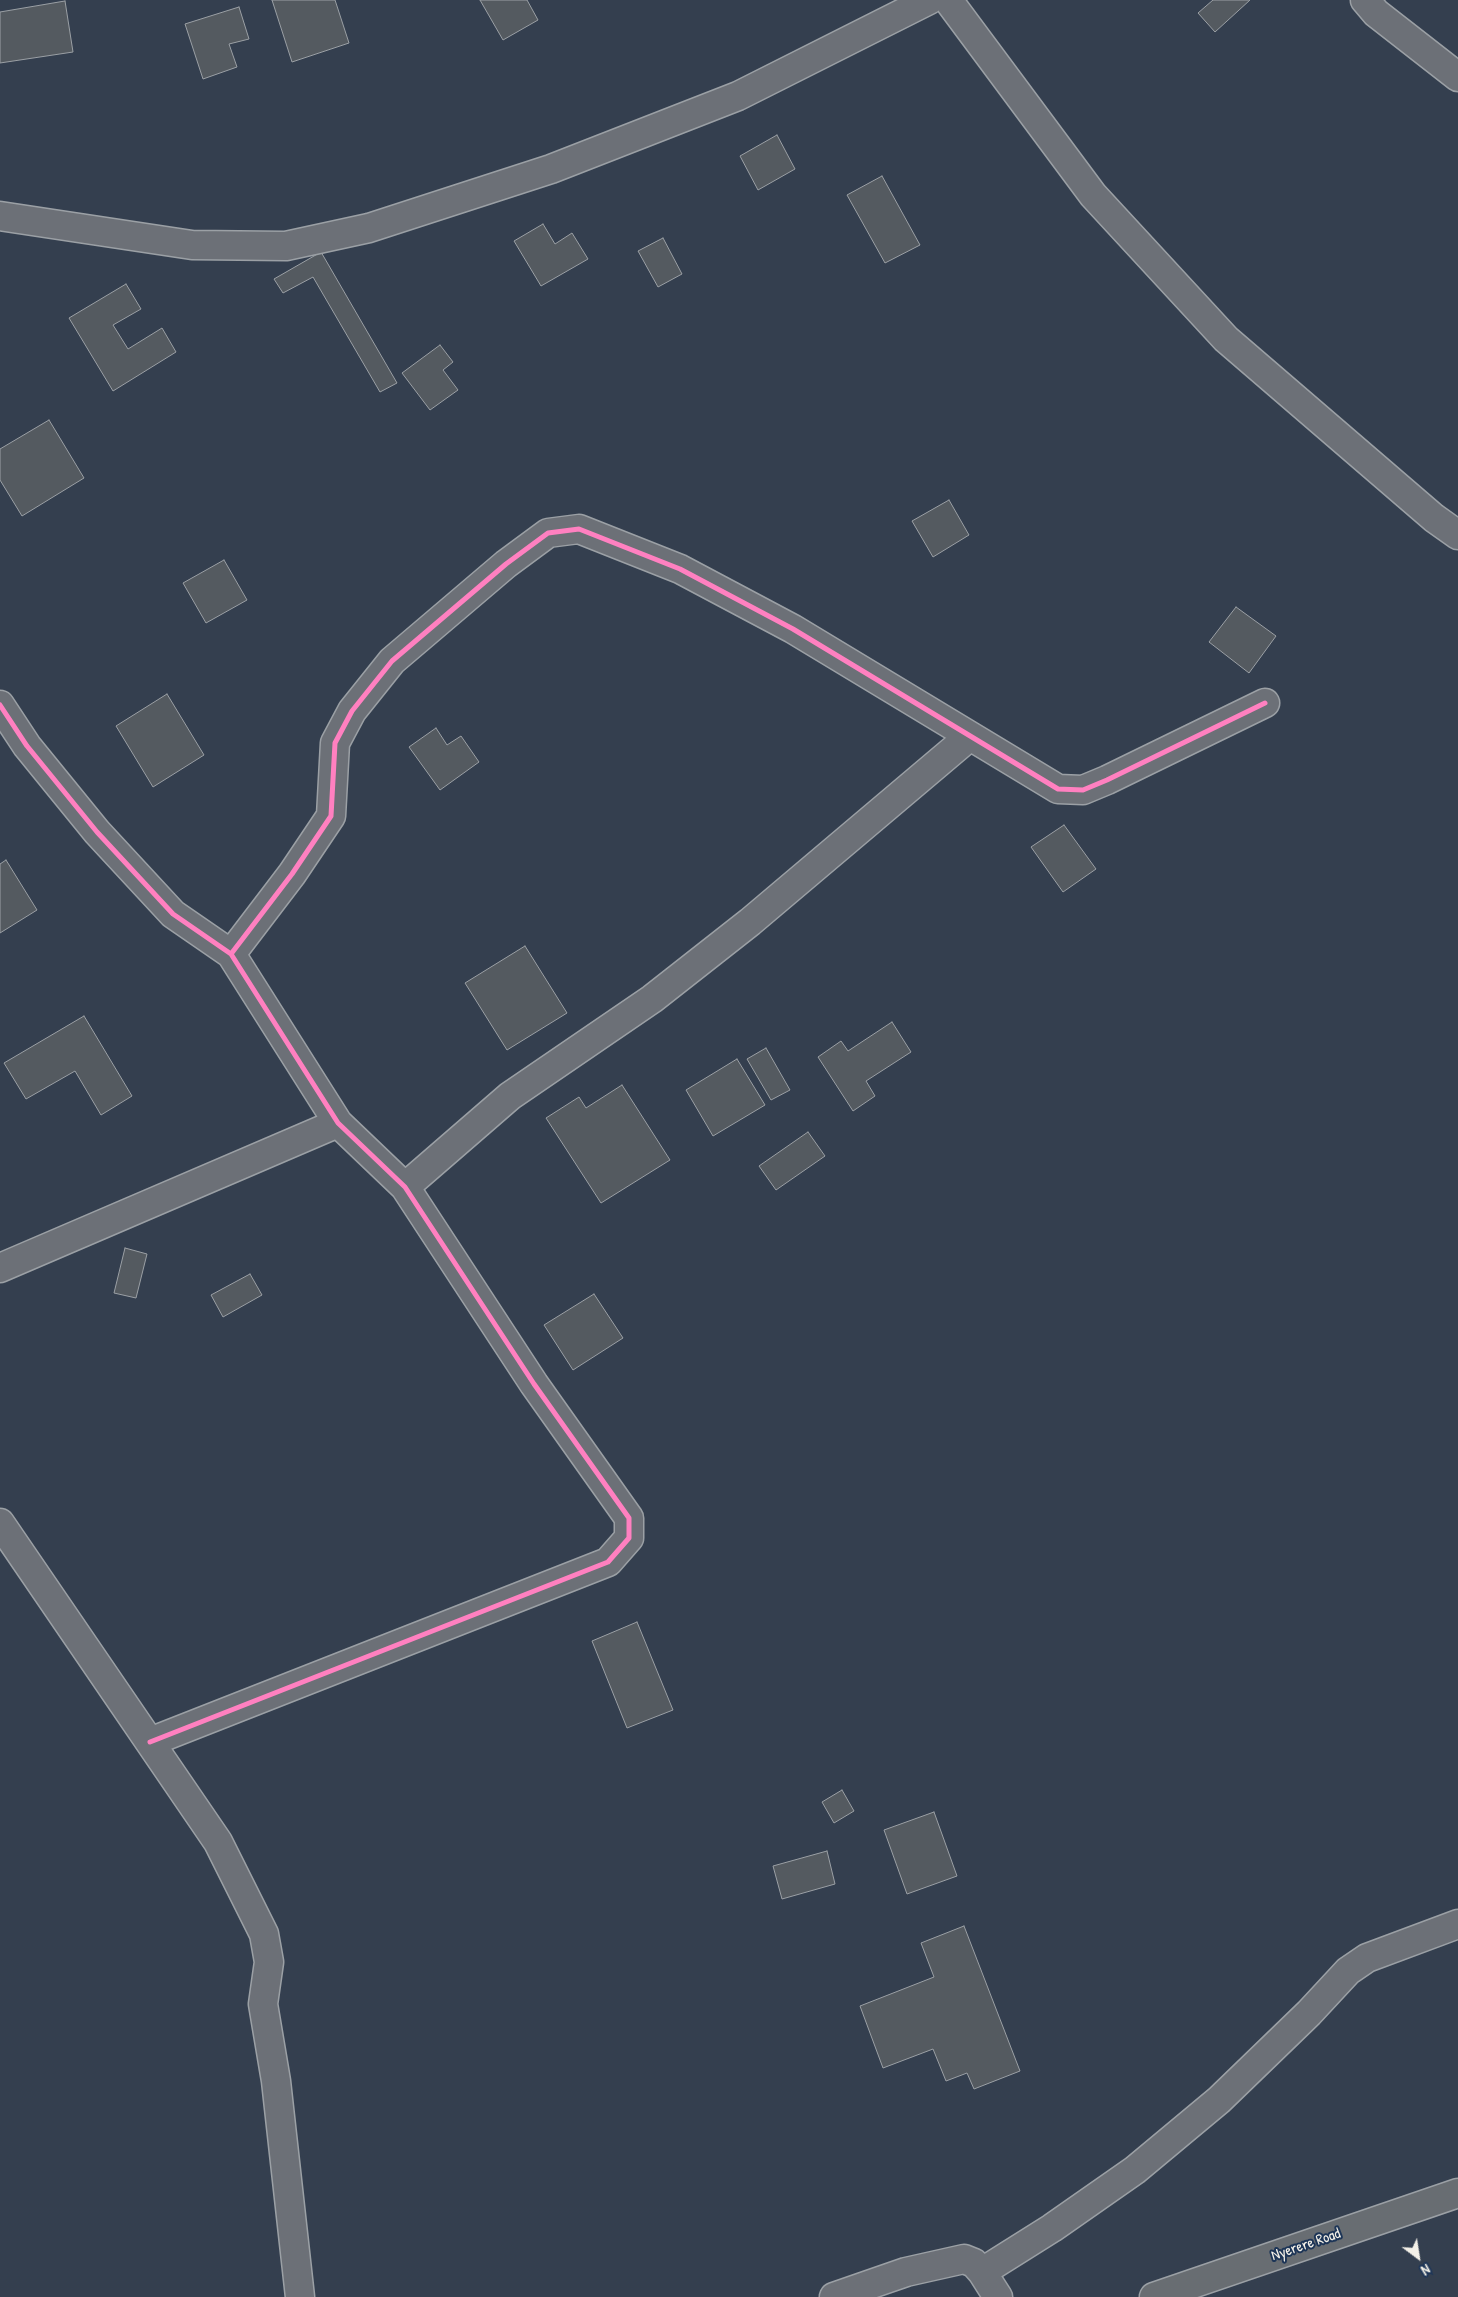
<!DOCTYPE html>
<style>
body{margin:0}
#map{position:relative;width:1458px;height:2297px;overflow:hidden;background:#343f4f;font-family:"Patrick Hand",sans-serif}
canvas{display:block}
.north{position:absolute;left:1393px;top:2232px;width:50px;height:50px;-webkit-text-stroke:4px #1d3557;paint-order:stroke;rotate:149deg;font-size:14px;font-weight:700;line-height:20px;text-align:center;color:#f4f1e8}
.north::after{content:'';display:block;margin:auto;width:18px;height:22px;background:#f4f1e8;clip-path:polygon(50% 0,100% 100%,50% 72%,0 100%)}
</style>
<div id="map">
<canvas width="1458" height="2297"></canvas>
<div class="north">N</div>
</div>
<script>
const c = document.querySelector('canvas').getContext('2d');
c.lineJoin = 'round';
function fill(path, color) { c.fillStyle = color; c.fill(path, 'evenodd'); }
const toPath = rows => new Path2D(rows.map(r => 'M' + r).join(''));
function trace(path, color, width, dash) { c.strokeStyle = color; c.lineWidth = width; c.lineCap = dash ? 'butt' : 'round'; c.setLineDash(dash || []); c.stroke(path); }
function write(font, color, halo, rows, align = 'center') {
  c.font = font + ' "Patrick Hand",sans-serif'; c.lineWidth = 4; c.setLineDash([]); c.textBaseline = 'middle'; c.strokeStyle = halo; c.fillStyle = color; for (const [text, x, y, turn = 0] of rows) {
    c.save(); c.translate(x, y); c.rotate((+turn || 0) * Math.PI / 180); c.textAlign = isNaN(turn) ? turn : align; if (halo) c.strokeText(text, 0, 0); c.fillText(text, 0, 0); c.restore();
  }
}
const building = toPath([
 [272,0,335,0,349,43,292,62,272,0],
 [480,0,527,0,538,20,503,40,480,0],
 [1213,0,1250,0,1215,32,1198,13,1213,0],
 [65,1,73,52,0,63,0,12,65,1],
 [239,7,249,39,229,44,237,67,203,79,185,24,239,7],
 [777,135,795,169,758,190,740,156,777,135],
 [882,176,920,245,885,263,847,195,882,176],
 [543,224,555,244,572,233,588,259,541,286,514,241,543,224],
 [663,238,682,274,658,287,638,251,663,238],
 [321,252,397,383,380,392,313,277,283,293,274,279,321,252],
 [126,284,141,309,113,325,128,349,162,328,176,352,113,391,69,318,126,284],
 [440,345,453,362,443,370,458,390,430,410,402,373,440,345],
 [49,420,84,478,22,516,0,480,0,449,49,420],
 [949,500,969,535,933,557,912,521,949,500],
 [224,560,247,600,206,623,183,583,224,560],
 [1236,607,1276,636,1249,673,1209,642,1236,607],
 [167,694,204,755,153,787,116,726,167,694],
 [436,728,447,745,461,736,479,762,440,790,409,747,436,728],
 [1064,825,1096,869,1063,892,1031,847,1064,825],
 [6,860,37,910,0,933,0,864,6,860],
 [525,946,567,1013,507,1050,465,983,525,946],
 [84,1016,132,1096,101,1115,75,1071,26,1099,4,1063,84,1016],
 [892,1022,911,1052,866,1081,875,1096,853,1111,818,1057,841,1041,848,1051,892,1022],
 [766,1048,790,1090,771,1100,747,1059,766,1048],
 [737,1059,765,1105,713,1136,686,1090,737,1059],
 [622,1085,670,1160,601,1203,546,1118,579,1097,586,1108,622,1085],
 [808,1132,825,1156,776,1190,759,1166,808,1132],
 [125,1248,147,1254,136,1298,114,1293,125,1248],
 [250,1274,262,1295,223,1317,211,1295,250,1274],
 [594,1294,623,1338,573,1370,544,1325,594,1294],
 [637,1622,673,1710,627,1728,592,1641,637,1622],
 [842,1790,854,1811,834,1823,822,1802,842,1790],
 [934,1812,957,1876,907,1894,884,1830,934,1812],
 [827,1851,835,1884,782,1899,773,1866,827,1851],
 [964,1926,1020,2071,974,2089,967,2073,946,2081,933,2049,883,2068,860,2006,934,1977,921,1943,964,1926]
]);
const minor = toPath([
 [948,0,1093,195,1226,339,1434,518,1458,535],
 [1365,0,1376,13,1458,77],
 [0,216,192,245,286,246,369,228,551,169,738,96,929,0],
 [0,705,27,746,97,832,173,914,231,954,338,1123,405,1187,534,1384,629,1518,629,1538,608,1562,150,1742],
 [231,954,292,874,331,816,335,743,352,711,392,661,506,564,548,533,579,529,680,569,793,629,1058,789,1083,790,1107,780,1265,703],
 [405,1187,510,1096,652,999,750,922,970,736],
 [0,1268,338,1123],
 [0,1523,218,1842,264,1934,269,1962,263,2004,276,2081,300,2297],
 [982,2272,1052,2228,1135,2170,1219,2100,1309,2013,1348,1971,1367,1958,1458,1924],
 [834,2297,906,2272,964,2259,974,2263,982,2272,998,2297]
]);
const trunk = toPath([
 [1154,2297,1458,2193]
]);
const cycleway = toPath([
 [0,705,27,746,97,832,173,914,231,954,338,1123,405,1187,534,1384,629,1518,629,1538,608,1562,150,1742],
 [231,954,292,874,331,816,335,743,352,711,392,661,506,564,548,533,579,529,680,569,793,629,1058,789,1083,790,1107,780,1265,703]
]);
const streetNames = [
 ["Nyerere Road",1306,2245,-19]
];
fill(building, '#545a60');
trace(building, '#9ba0a5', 1);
trace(minor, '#9ba0a5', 31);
trace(trunk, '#9ba0a5', 31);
trace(minor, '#6c7077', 28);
trace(trunk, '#686d72', 28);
trace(cycleway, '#ff80c0', 5);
write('15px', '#f4f1e8', '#1d3557', streetNames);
</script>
